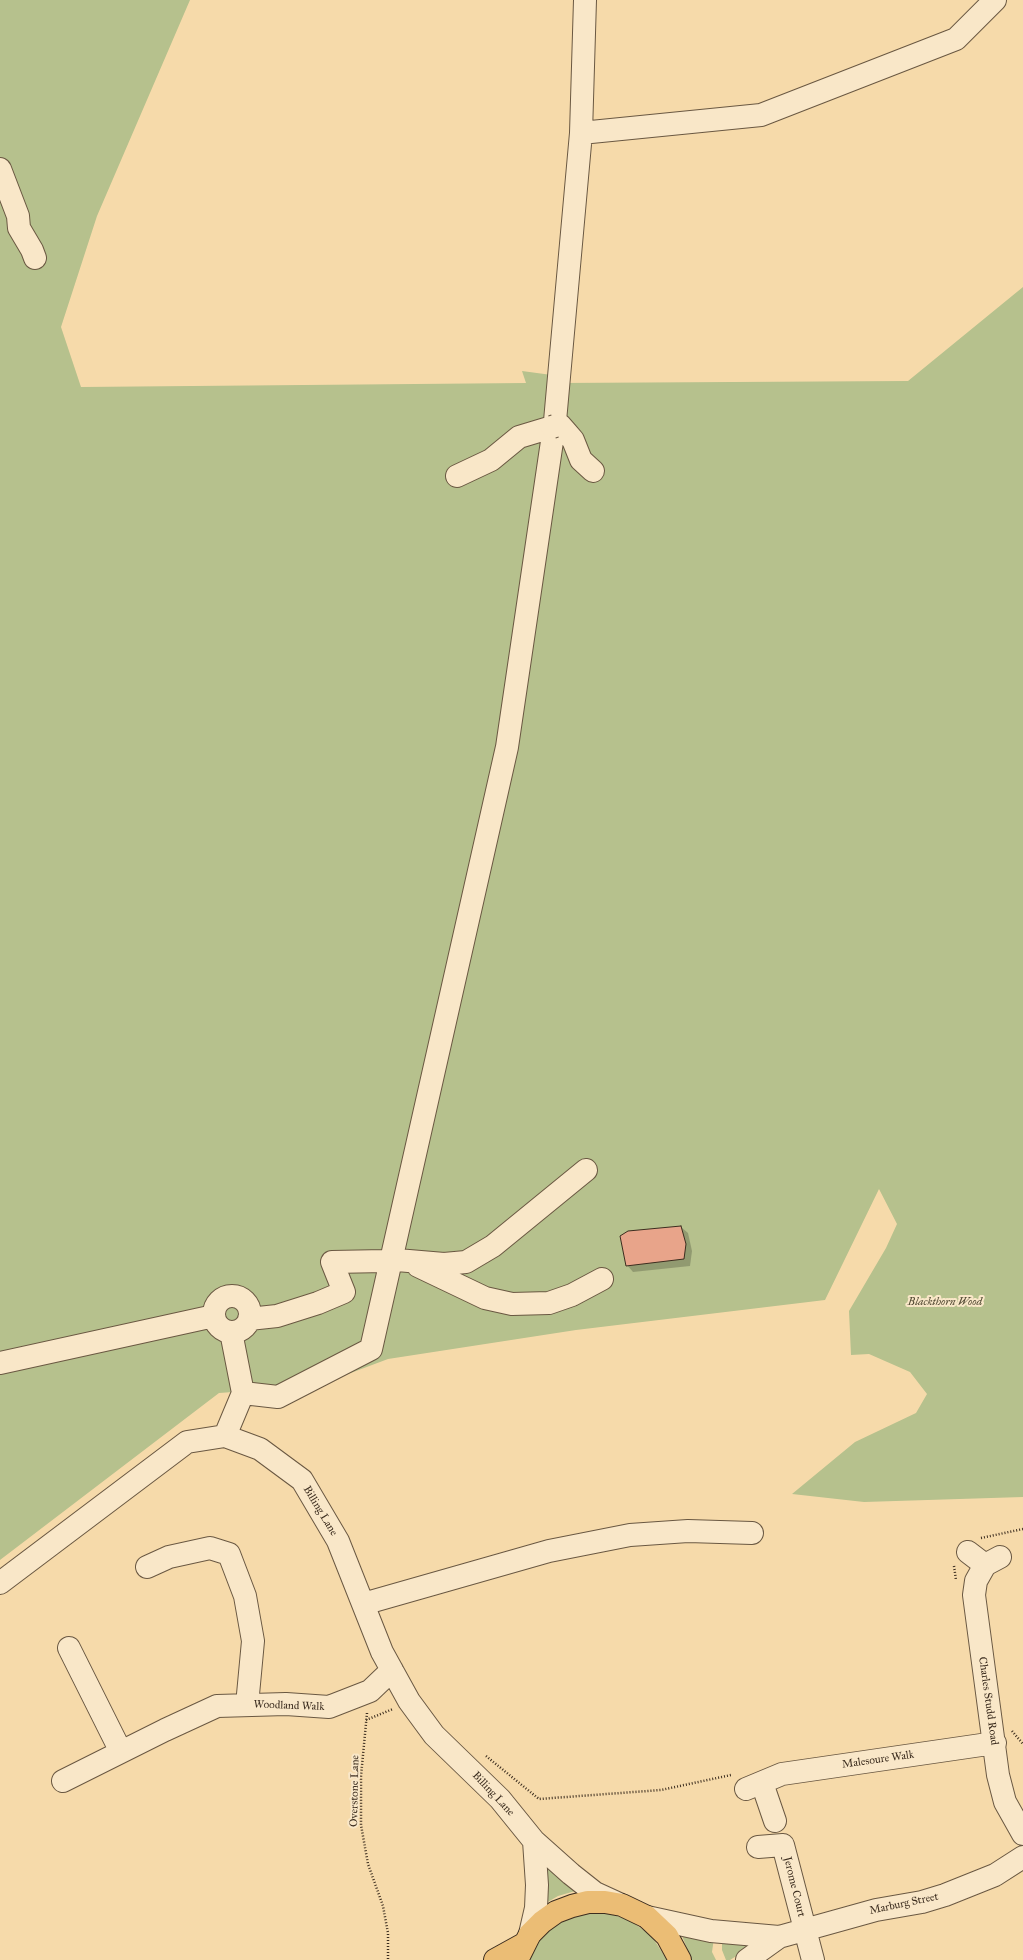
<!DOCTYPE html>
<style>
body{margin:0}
canvas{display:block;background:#f6daaa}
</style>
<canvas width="1023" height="1960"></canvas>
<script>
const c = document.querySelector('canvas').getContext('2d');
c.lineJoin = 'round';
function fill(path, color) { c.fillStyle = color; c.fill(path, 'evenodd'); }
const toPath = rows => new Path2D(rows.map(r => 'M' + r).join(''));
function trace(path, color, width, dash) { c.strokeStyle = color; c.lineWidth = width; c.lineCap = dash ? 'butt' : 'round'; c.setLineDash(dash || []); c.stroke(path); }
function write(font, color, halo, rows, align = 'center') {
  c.font = font + ' "IM FELL Great Primer",serif'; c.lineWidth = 4; c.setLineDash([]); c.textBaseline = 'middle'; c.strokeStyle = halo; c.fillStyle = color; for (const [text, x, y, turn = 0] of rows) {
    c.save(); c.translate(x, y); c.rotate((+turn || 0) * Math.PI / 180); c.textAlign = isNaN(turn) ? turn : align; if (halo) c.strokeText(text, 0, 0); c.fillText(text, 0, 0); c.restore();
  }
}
const green = toPath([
 [0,0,190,0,97,216,61,327,81,387,526,383,522,371,559,376,558,383,908,381,1023,287,1023,1497,864,1502,792,1494,855,1442,916,1413,927,1394,910,1372,869,1354,851,1355,849,1311,886,1248,897,1224,879,1189,825,1300,576,1330,388,1359,316,1386,219,1393,0,1560],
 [545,1857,582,1889,558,1896,546,1903],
 [604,1912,629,1920,651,1935,667,1960,527,1960,539,1940,556,1924,578,1914],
 [684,1934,714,1938,712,1952,716,1960,692,1960,682,1936],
 [722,1939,752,1946,730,1960,726,1960,722,1950]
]);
const shadow = toPath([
 [681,1227,688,1233,692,1251,690,1266,633,1272,627,1265]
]);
const building = toPath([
 [681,1226,686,1244,684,1259,626,1266,620,1236,628,1231,681,1226]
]);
const path = toPath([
 [981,1538,1023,1529],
 [954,1566,956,1580],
 [367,1713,361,1776,361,1825,368,1864,383,1906,388,1933,388,1960],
 [366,1720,393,1709],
 [1012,1731,1023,1744],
 [486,1756,539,1799,661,1790,731,1775]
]);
const minor = toPath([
 [581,133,761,115,956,39,995,0],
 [0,169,18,216,19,228,32,250,35,258],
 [555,426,560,425,567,433,573,440,581,460,593,471],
 [457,476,491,460,519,437,552,427],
 [397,1260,444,1264,466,1262,493,1246,586,1170],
 [418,1266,485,1298,512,1304,549,1303,572,1295,602,1279],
 '214 1314a18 18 0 1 1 36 0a18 18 0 1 1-36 0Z',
 [249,1319,277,1316,318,1303,344,1292,332,1262,385,1261],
 [0,1363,214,1316],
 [243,1393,278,1397,371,1349,507,747,555,421,581,133,585,0],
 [225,1436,243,1393,231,1332],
 [968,1552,985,1565],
 [1000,1557,985,1565,976,1581,974,1595,998,1775,1005,1802,1023,1834],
 [147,1567,169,1557,210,1548,229,1554,245,1596,253,1641,247,1705],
 [0,1583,187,1442,225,1436,260,1449,302,1480,338,1541,382,1652,409,1701,434,1735,500,1799,534,1841,571,1874,595,1893,619,1904],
 [363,1604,549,1551,630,1535,688,1531,752,1533],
 [69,1648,121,1752],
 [63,1781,165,1730,217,1706,286,1704,329,1707,370,1691,392,1670],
 [762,1783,775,1821],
 [746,1789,782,1774,995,1743],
 [758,1847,783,1845,813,1960],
 [647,1917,711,1931,779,1937,876,1910,922,1902,945,1895,995,1875,1023,1857],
 [530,1934,536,1908,537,1885,534,1841],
 [747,1960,779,1937]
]);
const major = toPath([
 [495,1960,524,1944],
 [517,1960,530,1934,542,1922,556,1912,572,1906,588,1902,605,1902,622,1905,647,1917,667,1936,680,1960]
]);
const minorBridge = toPath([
 [552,427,555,426]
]);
const parkNames = [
 ["Blackthorn Wood",945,1302]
];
const streetNames = [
 ["Billing Lane",320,1511,59],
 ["Charles Studd Road",988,1701,82],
 ["Woodland Walk",289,1706,2],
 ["Malesoure Walk",878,1760,-8],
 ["Overstone Lane",355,1791,-89],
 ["Billing Lane",493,1794,47],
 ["Jerome Court",794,1887,76],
 ["Marburg Street",904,1904,-12]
];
fill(green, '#b6c18d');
fill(shadow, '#0003');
fill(building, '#e8a48a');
trace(building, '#3c2d1f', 1);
trace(minor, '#6a5842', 24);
trace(major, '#3c2d1f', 24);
trace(path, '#3c2d1f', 2.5, [1, 2]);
trace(minor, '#f9e7c8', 22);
trace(major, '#ebbd75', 22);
trace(minorBridge, '#6a5842', 24, []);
trace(minorBridge, '#f9e7c8', 22);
write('italic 11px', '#544b35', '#f9e7c8', parkNames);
write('11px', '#3c2d1f', '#f9e7c8', streetNames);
</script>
